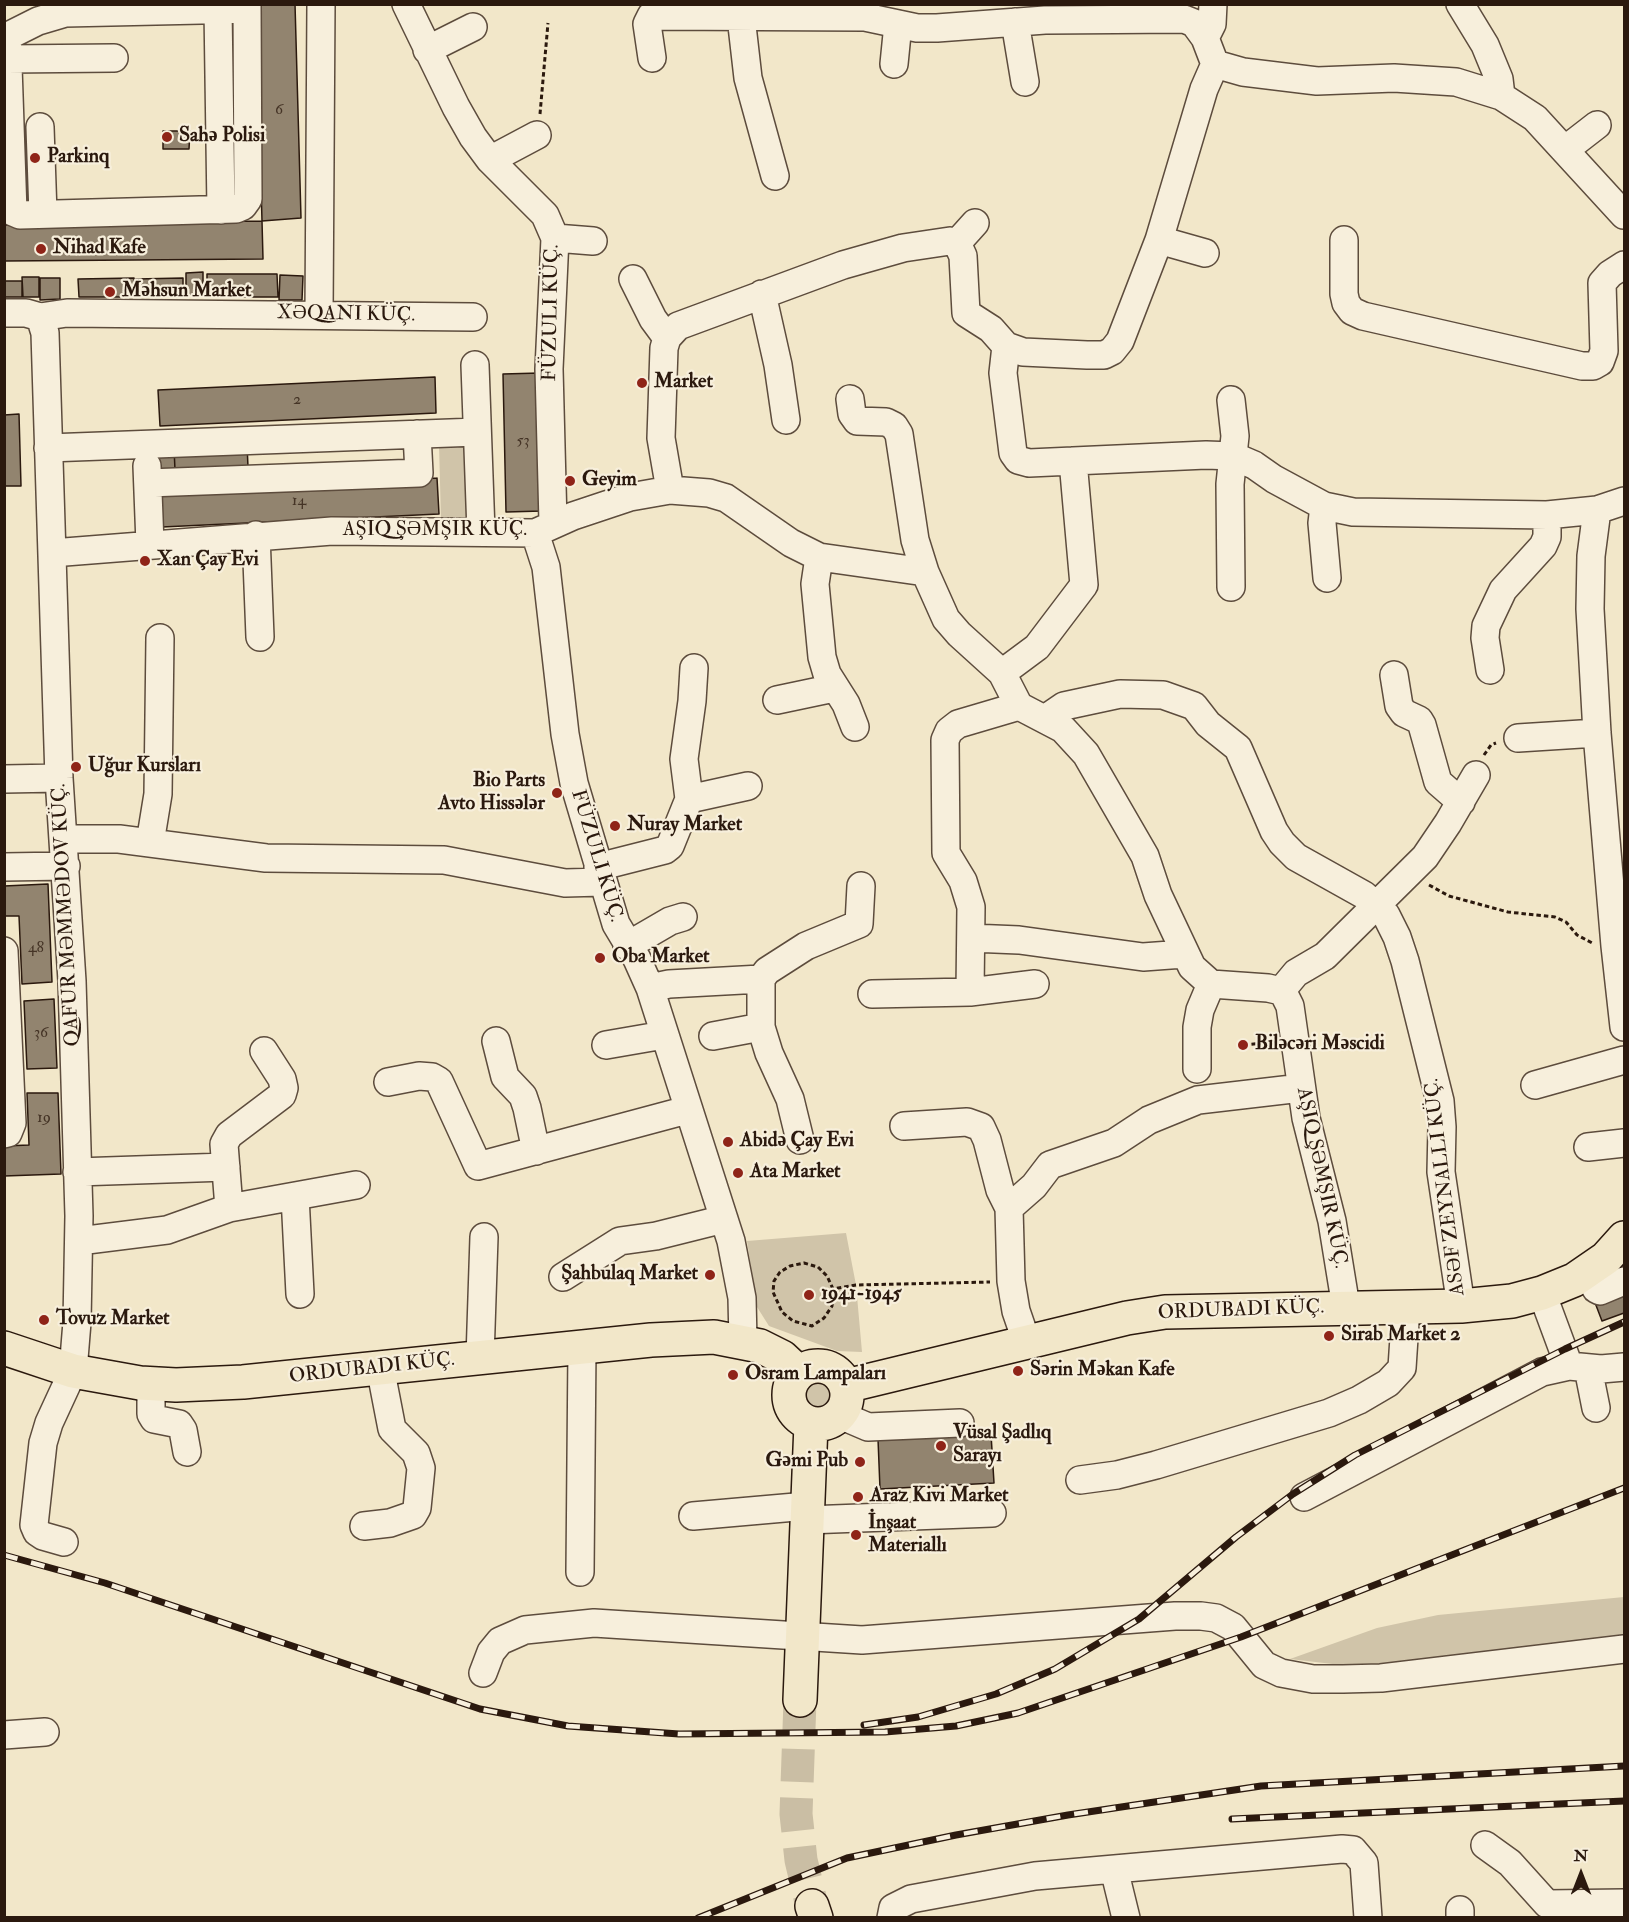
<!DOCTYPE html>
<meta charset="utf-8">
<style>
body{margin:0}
#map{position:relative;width:1629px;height:1922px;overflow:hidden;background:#f2e7c9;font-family:"IM FELL Double Pica",serif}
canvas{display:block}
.frame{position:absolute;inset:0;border:6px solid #2b190e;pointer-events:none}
.north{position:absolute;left:1551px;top:1844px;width:60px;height:60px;-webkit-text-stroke:4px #f7efdc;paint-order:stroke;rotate:0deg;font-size:16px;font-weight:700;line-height:24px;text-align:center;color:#2b190e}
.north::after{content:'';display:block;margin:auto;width:21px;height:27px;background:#2b190e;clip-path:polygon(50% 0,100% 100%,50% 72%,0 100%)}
</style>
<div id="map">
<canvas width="1629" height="1922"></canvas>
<div class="frame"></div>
<div class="north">N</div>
</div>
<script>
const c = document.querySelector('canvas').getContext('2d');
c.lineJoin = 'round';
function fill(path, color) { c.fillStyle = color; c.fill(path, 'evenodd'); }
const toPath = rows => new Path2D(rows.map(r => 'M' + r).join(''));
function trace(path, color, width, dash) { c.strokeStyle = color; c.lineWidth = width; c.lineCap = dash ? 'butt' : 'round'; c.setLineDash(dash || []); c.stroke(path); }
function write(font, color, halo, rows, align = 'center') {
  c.font = font + ' "IM FELL Double Pica",serif'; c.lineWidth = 4.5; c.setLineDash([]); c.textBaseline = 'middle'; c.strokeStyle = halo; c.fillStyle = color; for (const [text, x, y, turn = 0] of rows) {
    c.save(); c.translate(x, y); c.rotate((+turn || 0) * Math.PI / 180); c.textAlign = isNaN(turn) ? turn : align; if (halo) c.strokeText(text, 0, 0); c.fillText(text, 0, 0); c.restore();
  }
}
const green = toPath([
 [470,444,473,519,441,520,439,445],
 [846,1233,856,1285,862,1352,837,1351,769,1326,757,1307,747,1241],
 '805 1395a13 13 0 1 1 26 0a13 13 0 1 1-26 0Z',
 [1624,1597,1624,1636,1358,1667,1290,1659,1377,1628,1438,1615]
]);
const building = toPath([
 [256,4,295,4,301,218,262,221,256,4],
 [163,131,190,131,189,149,163,149,163,131],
 [262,221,263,259,4,261,4,225,262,221],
 [203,272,203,294,186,295,186,273,203,272],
 [207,274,277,274,278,297,207,297,207,274],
 [280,275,303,276,302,300,279,300,280,275],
 [22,277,39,277,39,297,23,297,22,277],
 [40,278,60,278,60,299,40,300,40,278],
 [134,278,134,297,79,297,78,279,134,278],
 [183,278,183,294,136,295,136,279,183,278],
 [4,281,22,281,22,297,4,297,4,281],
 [540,373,542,511,506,512,503,374,540,373],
 [435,377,436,413,160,426,158,390,435,377],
 [19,414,21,486,4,486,4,415,19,414],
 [247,444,248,467,175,470,174,448,247,444],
 [156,448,174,448,175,470,157,471,156,448],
 [437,478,439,514,162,527,160,491,437,478],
 [48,884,52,982,22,984,19,916,4,916,4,886,48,884],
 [54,999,57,1068,27,1069,24,1001,54,999],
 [27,1093,58,1093,61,1174,4,1176,4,1146,29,1145,27,1093],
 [1624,1288,1624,1313,1602,1321,1594,1300,1624,1288],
 [991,1434,994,1483,880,1489,878,1439,991,1434]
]);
const majorTunnel = toPath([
 [800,1700,796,1814,801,1860,812,1906]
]);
const path = toPath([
 [540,114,548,23],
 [1484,755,1491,745,1496,743],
 [1429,885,1449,896,1508,912,1555,917,1566,922,1577,935,1594,944],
 [1244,1045,1274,1042],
 [833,1289,827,1276,818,1267,804,1263,790,1266,780,1272,774,1281,773,1292,782,1312,793,1321,812,1326,824,1318,832,1306,833,1289,856,1285,990,1282]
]);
const minor = toPath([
 [406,4,456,107,473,137,490,160,545,215,555,238,549,369,553,523],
 [1460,4,1485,45,1499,79,1501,96],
 [218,9,221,210],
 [741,17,748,78,775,176],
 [1015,22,1025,82],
 [7,37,13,212,20,215,236,209,243,206,248,199,247,4],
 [4,38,38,21,65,13,247,9],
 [1205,38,1212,24,1213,4],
 [427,50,473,27],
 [652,58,647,24,651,16,865,17,917,28,937,28,1045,20,1184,19,1194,23,1205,38,1215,64],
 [7,59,114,58],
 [894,64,898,24],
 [1215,64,1243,72,1317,81,1394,78,1456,82,1501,96,1535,118,1624,215],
 [40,127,43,214],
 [1566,149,1597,125],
 [490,160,537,135],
 [555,238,593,241],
 [1159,240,1205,253],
 [1344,240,1344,294,1346,303,1352,311,1363,316,1582,366,1593,366,1600,362,1604,351,1602,283,1610,274,1624,265],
 [957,243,975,223],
 [633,279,653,319,667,338],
 [762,294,778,365,786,420],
 [4,313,26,313,40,317,67,313,473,317],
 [319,314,321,4],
 [40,317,45,333,59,778,72,981,79,1216,77,1322,73,1371,49,1423,43,1443,34,1525,37,1532,43,1536,64,1542],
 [1006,346,1003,373,1013,453,1018,460,1029,463,1206,455,1233,456,1254,465,1274,479,1324,506,1353,512,1547,515,1597,510,1624,501],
 [475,365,481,532],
 [850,399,852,414,857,421,886,422,894,426,899,434,915,540,925,572],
 [48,448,477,432],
 [147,466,150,544],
 [148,483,419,473,417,434],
 [670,490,661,438,664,348,667,338,678,326,843,265,903,248,950,241,957,243,963,256,966,313,991,329,1006,346,1023,352,1087,355,1104,355,1112,351,1120,341,1159,240,1204,89,1215,64],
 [1324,506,1322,523,1327,578],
 [1597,510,1591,556,1590,609,1597,733,1615,946,1624,1027],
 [535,533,546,567,565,734,574,783,616,924,637,959,650,988,731,1241,742,1298,743,1341],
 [256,535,260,637],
 [52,553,332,531,535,533,573,516,630,497,670,490,709,493,726,498,791,543,819,557,925,572,946,619,959,634,1002,673,1019,706,1063,729,1086,754,1145,856,1158,895,1192,967,1211,984,1268,988,1281,991,1285,996,1290,1006,1306,1118,1332,1221,1346,1307],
 [819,557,815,584,822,657,827,674,846,704,855,727],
 [1231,587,1230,484,1235,436,1231,400],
 [1490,670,1485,638,1486,626,1503,590,1543,546,1547,537,1547,515],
 [1002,673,1037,647,1084,585,1073,461],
 [1394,675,1399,706,1404,713,1419,720,1422,725,1438,782,1461,802],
 [777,700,834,688],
 [1045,719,1064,706,1120,694,1163,695,1194,706,1208,724,1238,748,1274,831,1282,843,1296,857,1364,895,1386,915,1397,937,1405,961,1440,1101,1442,1127,1441,1172,1461,1306],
 [1518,738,1597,733],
 [4,779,59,778],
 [689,799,748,786],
 [64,839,119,839,266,858,444,860,565,883,602,882],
 [150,843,158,794,160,638],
 [4,867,66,866],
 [598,867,665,850,670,846,689,799,684,759,692,701,694,668],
 [971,938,1019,940,1143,957,1184,954],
 [627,946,670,921,683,917],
 [4,951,12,1123,8,1133,4,1134],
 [650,988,669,984,761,979],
 [1281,991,1296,973,1325,956,1425,857,1448,823,1476,775],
 [970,992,971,907,963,881,946,853,945,740,949,731,958,724,1019,706],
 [872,994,970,992,1035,984],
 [713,1036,761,1027],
 [496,1041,505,1077,523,1096,527,1108,536,1151],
 [606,1045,664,1035],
 [1197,1069,1197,1027,1200,1010,1211,984],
 [388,1082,419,1076,432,1077,439,1081,478,1166,687,1110],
 [1535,1085,1624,1060],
 [904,1126,967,1122,981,1127,987,1140,1000,1190,1009,1208,1011,1281,1016,1311,1027,1343],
 [800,1140,790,1099,769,1053,761,1027,761,979,767,971,806,946,859,924,861,886],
 [1588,1147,1624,1143],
 [77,1172,226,1167],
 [295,1196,300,1294],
 [229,1208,224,1144,229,1135,282,1095,284,1088,282,1079,264,1051],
 [1009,1208,1034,1186,1050,1165,1114,1143,1149,1120,1198,1100,1301,1088],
 [79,1241,167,1230,229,1208,356,1185],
 [1588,1272,1596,1289,1600,1291,1624,1281],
 [563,1277,620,1241,656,1236,724,1219],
 [1542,1293,1569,1366],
 [480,1358,484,1237],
 [1588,1368,1596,1408],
 [151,1383,151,1414,154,1419,179,1424,183,1430,187,1452],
 [840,1415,868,1427,960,1423],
 [1080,1480,1117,1475,1156,1465,1329,1413,1359,1400,1388,1383,1402,1368,1406,1307],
 [1304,1497,1542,1372,1569,1366,1601,1369,1624,1367],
 [693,1516,807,1506],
 [807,1520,992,1513],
 [364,1526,390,1523,413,1515,417,1508,421,1468,416,1453,392,1429,380,1367],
 [580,1572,582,1348],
 [483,1673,491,1652,500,1641,525,1630,594,1623,862,1640,1175,1616,1201,1616,1216,1618,1233,1627,1264,1665,1281,1673,1313,1679,1343,1679,1381,1678,1624,1649],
 [4,1735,45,1732],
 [1485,1845,1510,1863,1547,1904,1624,1903],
 [1114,1869,1126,1918],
 [1460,1910,1460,1918],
 [891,1918,893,1908,911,1899,1035,1876,1342,1849,1353,1850,1364,1863,1368,1918]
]);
const major = toPath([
 [4,1348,73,1371,140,1383,176,1385,243,1382,651,1340,714,1337,760,1346,782,1357,798,1372],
 '789 1395a29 29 0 1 1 58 0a29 29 0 1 1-58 0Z',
 [846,1386,1127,1318,1165,1312,1461,1306,1512,1301,1542,1293,1574,1280,1606,1258,1624,1238],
 [800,1700,811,1424],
 [812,1906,816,1918]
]);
const rail = toPath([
 [4,1555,105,1583,480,1709,568,1726,679,1734,885,1732,956,1726,1018,1713,1241,1637,1624,1488],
 [864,1725,918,1717,996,1694,1055,1669,1139,1619,1236,1537,1293,1494,1355,1455,1565,1349,1624,1322],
 [1232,1819,1624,1801],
 [698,1918,847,1858,956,1835,1068,1815,1261,1786,1624,1766]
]);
const markers = [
 [167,137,6,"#8f2418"],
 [35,158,6,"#8f2418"],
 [41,249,6,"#8f2418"],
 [110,292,6,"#8f2418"],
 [642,383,6,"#8f2418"],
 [570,481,6,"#8f2418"],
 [145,561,6,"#8f2418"],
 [76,767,6,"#8f2418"],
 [557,793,6,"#8f2418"],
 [615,826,6,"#8f2418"],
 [600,958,6,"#8f2418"],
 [1243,1045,6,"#8f2418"],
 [728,1142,6,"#8f2418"],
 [738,1173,6,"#8f2418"],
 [710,1275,6,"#8f2418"],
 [809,1295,6,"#8f2418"],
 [44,1320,6,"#8f2418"],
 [1329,1336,6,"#8f2418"],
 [1018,1371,6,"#8f2418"],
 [733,1375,6,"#8f2418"],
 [941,1446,6,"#8f2418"],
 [860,1462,6,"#8f2418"],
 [858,1497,6,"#8f2418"],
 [856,1535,6,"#8f2418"]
];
const numberNames = [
 ["6",279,111],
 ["2",297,401],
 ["53",523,442],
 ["14",299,502],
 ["48",36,949],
 ["36",41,1034],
 ["19",44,1119]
];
const poiNames = [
 ["Sahə Polisi",179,137],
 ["Parkinq",47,158],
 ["Nihad Kafe",53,249],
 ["Məhsun Market",122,292],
 ["Market",654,383],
 ["Geyim",582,481],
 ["Xan Çay Evi",157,561],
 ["Uğur Kursları",88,767],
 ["Bio Parts",545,782,"right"],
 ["Avto Hissələr",545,805,"right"],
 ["Nuray Market",627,826],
 ["Oba Market",612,958],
 ["Biləcəri Məscidi",1255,1045],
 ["Abidə Çay Evi",740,1142],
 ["Ata Market",750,1173],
 ["Şahbulaq Market",698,1275,"right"],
 ["1941-1945",821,1295],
 ["Tovuz Market",56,1320],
 ["Sirab Market 2",1341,1336],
 ["Sərin Məkan Kafe",1030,1371],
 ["Osram Lampaları",745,1375],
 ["Vüsal Şadlıq",953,1434],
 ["Sarayı",953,1457],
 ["Gəmi Pub",848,1462,"right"],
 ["Araz Kivi Market",870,1497],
 ["İnşaat",868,1524],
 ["Materiallı",868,1547]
];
const streetNames = [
 ["FÜZULI KÜÇ.",552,313,-89],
 ["XƏQANI KÜÇ.",346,315,1],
 ["AŞIQ ŞƏMŞIR KÜÇ.",435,531],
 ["FÜZULI KÜÇ.",596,856,73],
 ["QAFUR MƏMMƏDOV KÜÇ.",67,915,-93],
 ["AŞIQ ŞƏMŞIR KÜÇ.",1321,1178,78],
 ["ASƏF ZEYNALLI KÜÇ.",1446,1187,-97],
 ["ORDUBADI KÜÇ.",1241,1311,-2],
 ["ORDUBADI KÜÇ.",372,1369,-6]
];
fill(green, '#d0c4a9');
fill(building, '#92846f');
trace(building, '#2b190e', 1.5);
trace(majorTunnel, '#cabea4', 33, [33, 16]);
trace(minor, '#5d4c3d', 30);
trace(major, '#2b190e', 36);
trace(path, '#2b190e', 3, [4.5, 3]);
trace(minor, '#f7efdc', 27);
trace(major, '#f2e7c9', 33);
trace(rail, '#2b190e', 7);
trace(rail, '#f7efdc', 4.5, [14]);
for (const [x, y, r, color] of markers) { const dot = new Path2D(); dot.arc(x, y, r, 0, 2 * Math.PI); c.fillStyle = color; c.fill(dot); trace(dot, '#f7efdc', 2); }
write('16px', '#453426', null, numberNames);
write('bold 20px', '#2b190e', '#f7efdc', poiNames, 'left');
write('20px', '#2b190e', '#f7efdc', streetNames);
</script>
